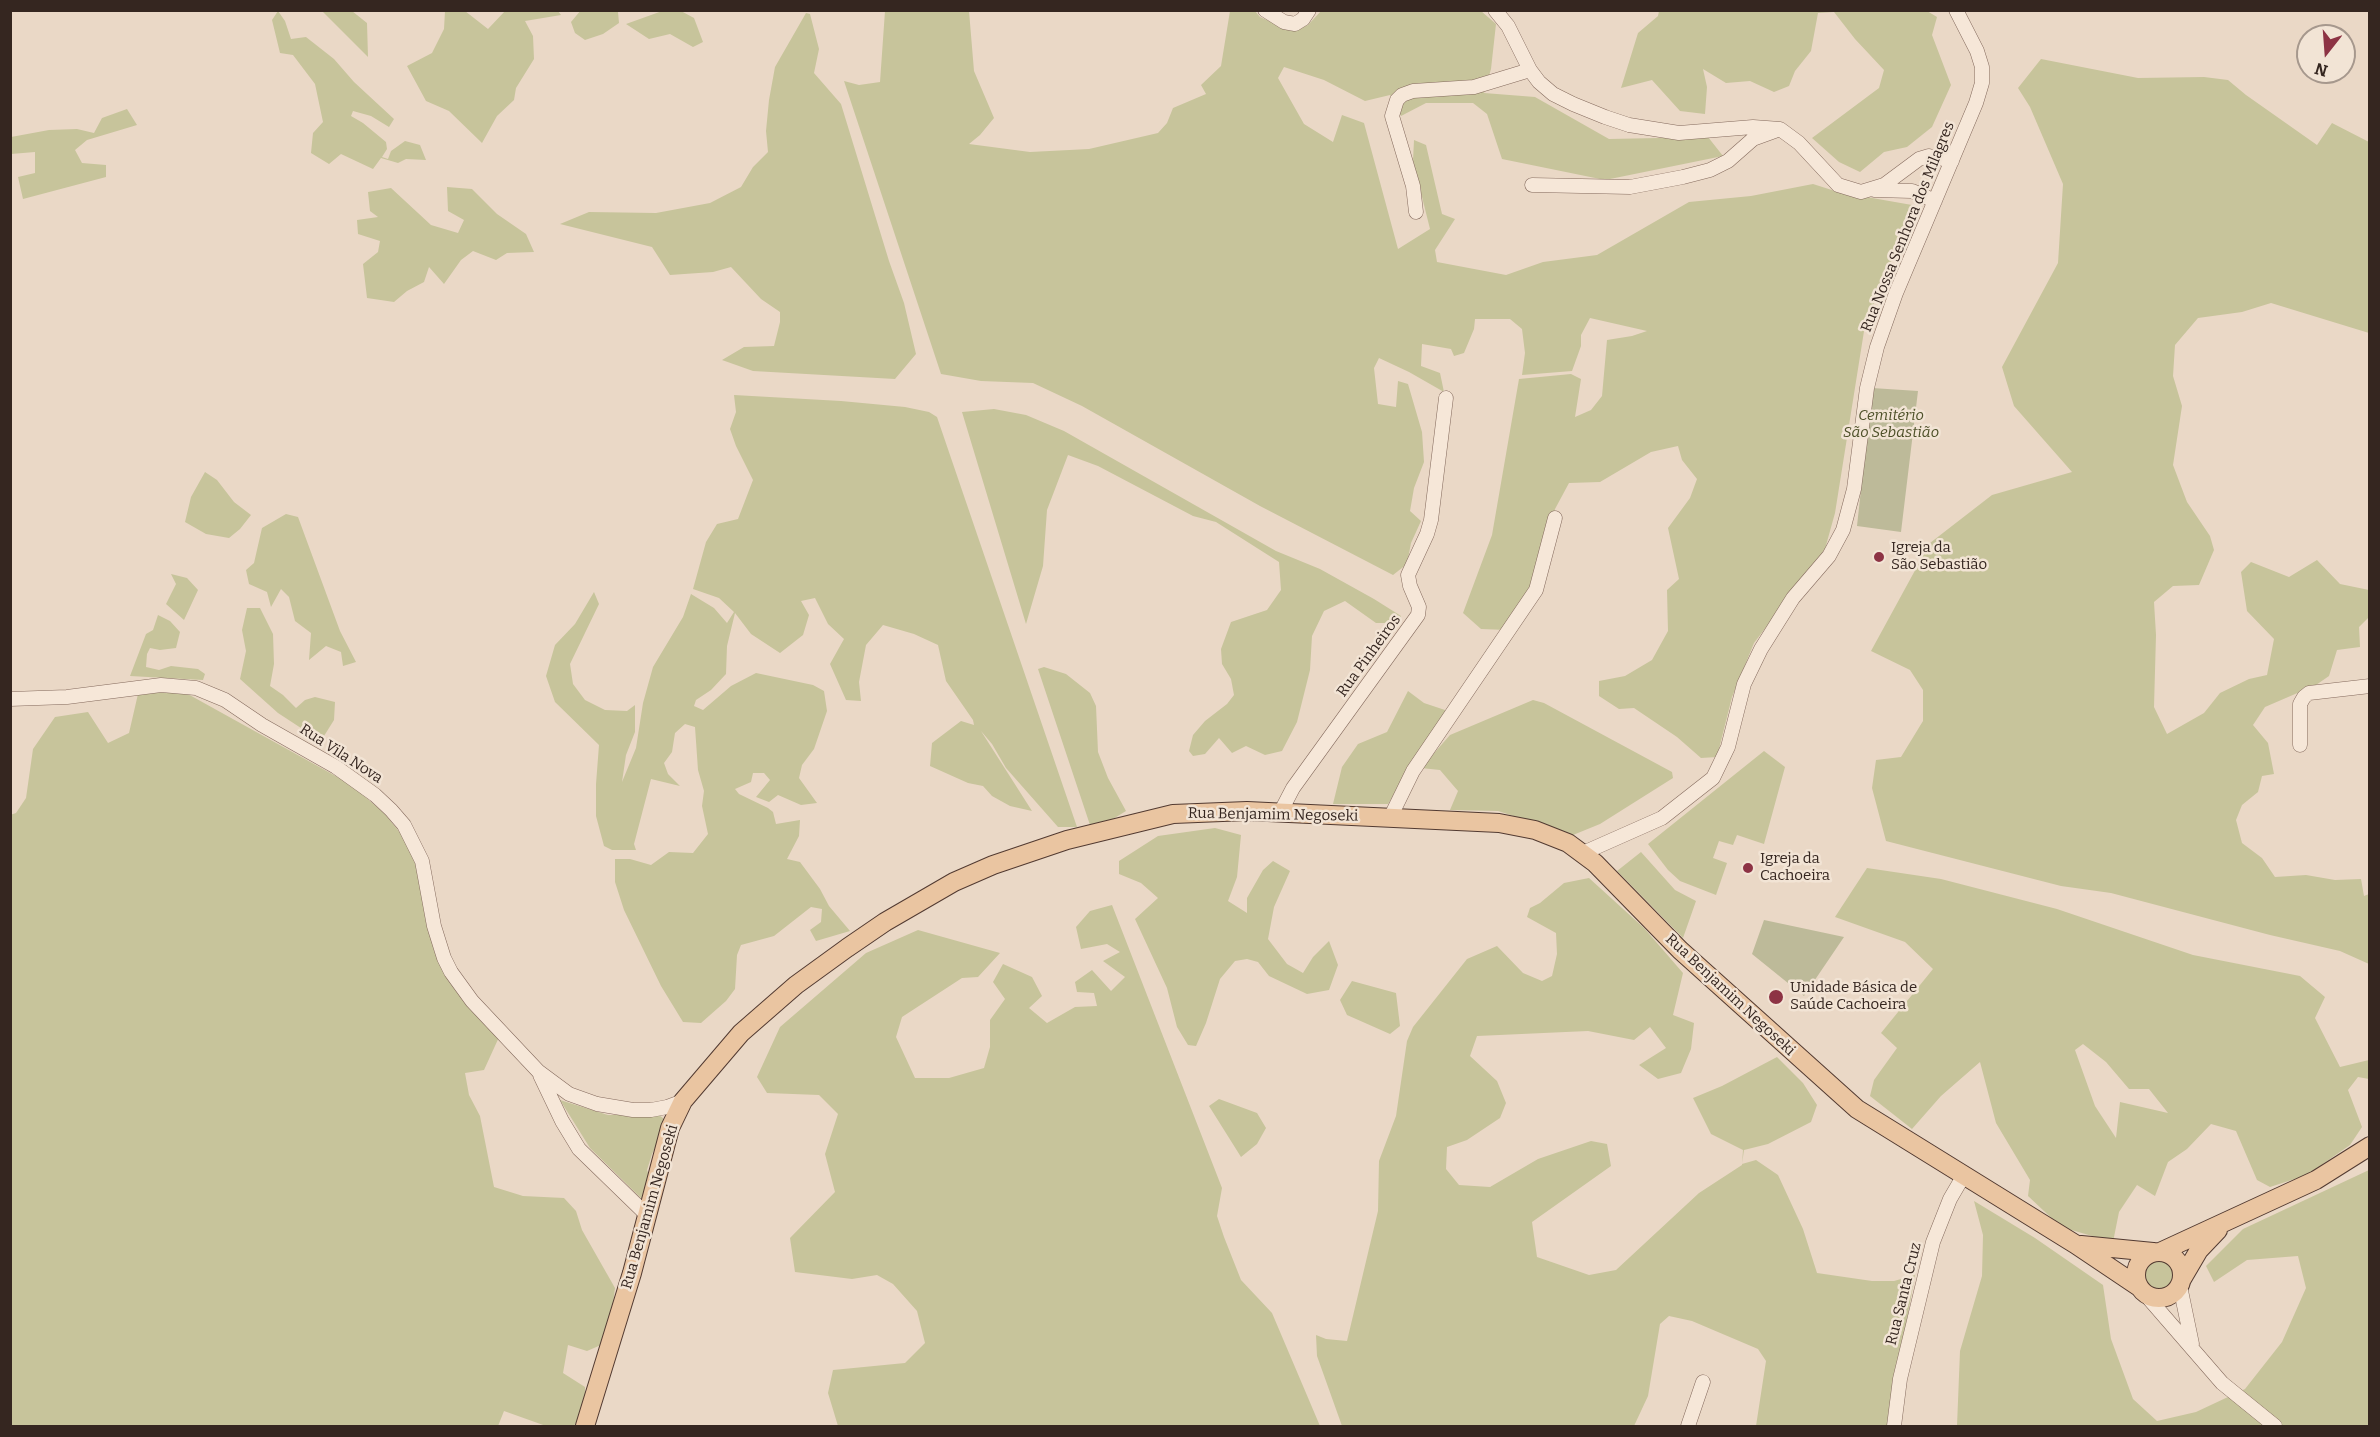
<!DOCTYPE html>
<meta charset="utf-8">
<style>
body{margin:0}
#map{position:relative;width:2380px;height:1437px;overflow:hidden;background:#ead8c6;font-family:Bitter,serif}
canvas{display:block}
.frame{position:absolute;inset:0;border:12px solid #352620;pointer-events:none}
.north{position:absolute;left:2296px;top:24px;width:60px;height:60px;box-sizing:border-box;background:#f2e4d5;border:2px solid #a6988d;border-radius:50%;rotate:197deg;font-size:16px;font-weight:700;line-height:24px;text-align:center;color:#352620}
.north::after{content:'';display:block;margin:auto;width:21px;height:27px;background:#8d3344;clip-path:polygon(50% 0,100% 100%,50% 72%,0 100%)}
</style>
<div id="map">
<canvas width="2380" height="1437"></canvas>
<div class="frame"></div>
<div class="north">N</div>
</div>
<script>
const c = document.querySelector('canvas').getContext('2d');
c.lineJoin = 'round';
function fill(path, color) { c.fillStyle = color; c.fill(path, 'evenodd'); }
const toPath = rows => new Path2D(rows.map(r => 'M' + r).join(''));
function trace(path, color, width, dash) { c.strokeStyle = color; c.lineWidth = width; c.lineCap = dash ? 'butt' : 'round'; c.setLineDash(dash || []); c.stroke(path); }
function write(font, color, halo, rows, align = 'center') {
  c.font = font + ' Bitter,serif'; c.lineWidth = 5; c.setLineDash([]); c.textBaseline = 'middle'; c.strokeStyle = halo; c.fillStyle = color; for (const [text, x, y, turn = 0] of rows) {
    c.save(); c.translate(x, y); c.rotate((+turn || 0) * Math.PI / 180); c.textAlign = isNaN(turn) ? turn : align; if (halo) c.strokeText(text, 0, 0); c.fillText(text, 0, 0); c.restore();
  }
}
const green = toPath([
 [581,10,640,10,640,11,618,12,619,23,603,34,585,40,575,33,571,22],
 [665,10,681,11,694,18,703,42,693,47,670,34,649,39,626,24],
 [278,11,285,21,291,39,306,37,334,59,354,82,394,119,389,127,371,116,353,111,351,116,363,123,386,142,387,149,382,157,388,159,391,151,405,141,420,145,426,160,406,159,398,163,381,158,373,169,341,154,329,164,311,153,313,133,323,122,315,84,293,55,280,53,272,20],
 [322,11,352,11,367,23,368,57],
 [445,11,465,11,488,29,505,11,558,11,561,15,525,21,533,36,534,59,516,88,514,100,497,116,482,143,449,111,426,101,407,66,432,53,444,29],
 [885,11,969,11,974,71,994,118,980,135,969,144,1030,152,1089,149,1158,133,1167,123,1173,108,1206,94,1201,85,1221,66,1230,11,1255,11,1260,17,1292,31,1308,25,1321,11,1481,11,1496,24,1491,69,1484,93,1535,97,1609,139,1708,137,1723,156,1605,180,1502,159,1487,114,1473,103,1426,103,1401,116,1390,95,1365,101,1324,80,1284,67,1278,78,1304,124,1333,142,1342,115,1364,123,1398,249,1430,229,1413,161,1414,140,1426,145,1442,214,1455,219,1435,250,1437,262,1506,275,1543,262,1597,255,1689,202,1751,196,1813,184,1838,192,1912,205,1905,228,1865,325,1835,513,1825,549,1754,643,1732,697,1717,757,1701,758,1677,737,1634,708,1619,709,1599,696,1599,681,1625,676,1652,660,1668,631,1667,590,1679,579,1668,528,1690,498,1697,479,1682,460,1678,446,1651,452,1600,482,1569,483,1555,509,1536,578,1507,630,1481,629,1463,613,1492,535,1519,379,1571,374,1581,379,1575,417,1591,410,1602,396,1607,340,1632,336,1647,331,1590,318,1581,335,1581,346,1572,371,1522,375,1525,353,1522,329,1510,319,1475,319,1474,329,1464,353,1454,356,1451,349,1422,344,1421,366,1440,373,1444,392,1409,372,1379,358,1374,368,1378,404,1396,407,1398,381,1408,384,1422,432,1424,462,1414,488,1410,511,1421,521,1411,543,1407,564,1393,575,1260,506,1082,406,1033,383,981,381,941,374,844,81,859,85,880,82],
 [1659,11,1927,11,1937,17,1932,35,1951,85,1932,127,1907,147,1884,152,1860,172,1839,162,1812,138,1879,88,1884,70,1855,39,1834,12,1818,13,1811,51,1795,71,1789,86,1774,92,1750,81,1726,83,1703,69,1707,87,1705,114,1680,111,1652,80,1621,88,1638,33,1658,16],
 [806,13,810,14,819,49,814,73,841,104,889,261,904,303,916,354,895,379,753,371,722,360,744,347,774,346,780,322,780,312,761,299,731,267,713,272,670,275,652,247,560,224,589,212,656,213,710,203,741,187,753,167,768,152,766,131,769,100,775,67],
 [2041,59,2138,78,2204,77,2228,80,2246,95,2317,145,2332,123,2369,142,2369,333,2271,303,2242,312,2198,318,2175,345,2173,376,2182,406,2173,465,2187,502,2210,536,2214,550,2199,585,2173,586,2154,602,2156,635,2154,707,2167,734,2204,713,2220,693,2249,679,2267,675,2274,639,2247,611,2241,572,2251,562,2289,577,2317,560,2340,584,2369,590,2369,617,2359,627,2360,647,2337,650,2329,676,2316,685,2265,707,2253,725,2268,743,2274,774,2262,776,2258,792,2242,805,2236,820,2242,843,2262,858,2275,877,2306,875,2335,880,2361,879,2364,896,2369,894,2369,964,2340,951,2270,935,2111,893,2061,886,1886,841,1872,788,1876,760,1901,757,1923,721,1923,690,1910,670,1871,651,1930,543,1992,495,2072,472,2014,406,2002,367,2058,263,2063,184,2030,107,2018,88],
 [127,109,137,125,87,140,75,150,82,163,106,165,106,177,23,199,18,177,35,173,35,152,11,154,11,137,49,130,77,129,94,133,102,118],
 [447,187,472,189,497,214,526,234,534,252,507,253,496,260,473,251,461,260,444,284,429,267,424,282,407,291,394,302,367,298,363,264,378,252,380,241,358,234,357,220,378,217,370,211,368,192,391,188,431,225,458,233,464,220,448,211],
 [734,395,841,401,905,407,929,412,937,417,1077,827,1058,827,1006,768,992,744,981,731,1032,811,1010,806,992,796,983,786,968,783,930,766,932,743,961,721,974,725,973,720,946,681,938,645,914,634,883,625,866,645,859,682,861,701,846,700,830,664,844,639,828,624,815,598,801,601,809,615,803,635,780,653,751,634,735,613,727,646,726,674,711,690,696,700,694,706,703,710,731,686,756,673,813,685,824,691,827,711,814,749,802,765,799,778,817,803,801,805,778,795,769,802,756,797,770,780,764,773,753,773,751,782,735,789,739,794,768,808,773,812,776,824,800,820,799,836,787,859,800,862,820,889,829,906,850,931,816,941,810,930,821,922,822,909,811,907,774,936,741,945,737,955,735,989,726,1001,701,1023,683,1022,661,986,624,910,615,882,615,859,630,859,651,865,669,852,693,853,708,834,702,806,704,791,698,770,695,727,685,724,675,733,672,752,664,763,668,774,680,786,651,779,634,844,636,850,612,850,604,846,596,816,596,784,599,745,555,702,546,676,555,645,575,624,594,592,599,604,570,664,573,684,585,700,605,710,627,711,635,705,635,732,626,755,622,782,636,748,643,703,653,667,683,617,691,594,714,608,727,623,734,612,719,598,693,589,706,542,717,524,738,519,753,480,736,446,730,429,736,412],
 [994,409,1026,415,1064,431,1276,551,1320,569,1374,599,1401,616,1399,623,1376,623,1345,601,1324,611,1312,636,1310,670,1297,722,1282,751,1265,755,1246,746,1232,753,1219,738,1205,754,1193,756,1189,751,1193,735,1205,721,1227,704,1234,695,1231,679,1222,664,1221,649,1231,622,1267,610,1281,590,1279,562,1216,522,1193,516,1098,466,1068,455,1047,510,1043,566,1026,624,962,412],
 [205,472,217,480,234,502,251,515,240,529,229,538,206,534,185,522,191,497],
 [286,514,298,517,340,631,356,662,343,666,341,652,326,646,309,660,311,633,295,621,289,597,281,589,271,607,267,592,249,584,246,570,254,563,262,528],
 [171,574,187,578,198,590,184,620,166,604,176,584],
 [247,608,260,608,273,634,274,664,270,686,283,695,296,708,305,700,315,697,335,702,334,720,324,736,304,730,278,713,240,679,246,651,242,630],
 [158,615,170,621,180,632,176,648,160,650,150,648,147,654,146,667,159,670,171,666,198,669,205,674,203,680,130,676,146,634,153,630],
 [1044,667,1066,674,1090,693,1096,706,1098,752,1108,778,1126,811,1108,822,1090,825,1038,669],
 [1408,691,1424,703,1451,712,1418,754,1388,804,1333,804,1342,767,1358,744,1387,732],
 [156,692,186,693,350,784,384,813,411,846,423,878,434,951,446,972,500,1035,484,1070,465,1073,469,1095,480,1116,494,1187,523,1196,564,1198,576,1211,582,1230,615,1288,610,1329,601,1345,587,1351,568,1345,563,1373,585,1387,585,1405,574,1426,546,1426,504,1411,498,1426,11,1426,10,815,16,813,26,798,33,749,55,717,88,712,108,743,129,733,138,694],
 [1533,700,1544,703,1672,772,1673,778,1600,824,1573,835,1498,811,1450,810,1458,791,1440,770,1421,768,1450,735],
 [1764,751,1785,767,1764,844,1737,835,1733,845,1719,841,1713,858,1727,863,1716,895,1680,881,1668,870,1648,844],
 [1215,828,1241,835,1237,877,1228,901,1247,913,1247,898,1263,870,1273,861,1290,871,1274,907,1268,939,1287,964,1303,973,1313,957,1329,941,1338,965,1329,990,1307,994,1269,976,1258,962,1247,959,1235,961,1220,979,1206,1023,1196,1046,1188,1045,1177,1027,1167,988,1135,919,1158,898,1141,883,1119,874,1119,861,1158,836],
 [1641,852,1675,890,1696,901,1683,938,1617,871],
 [1867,868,1941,879,2057,909,2193,955,2300,976,2325,997,2315,1018,2340,1067,2369,1060,2369,1079,2358,1077,2348,1090,2362,1127,2350,1145,2307,1175,2270,1187,2257,1180,2236,1131,2211,1124,2187,1149,2168,1162,2155,1196,2137,1185,2119,1212,2113,1242,2061,1227,2028,1196,2030,1180,1996,1123,1980,1062,1941,1096,1912,1129,1870,1096,1874,1080,1897,1048,1881,1033,1933,969,1905,942,1835,917],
 [2083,1044,2106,1062,2129,1089,2149,1089,2168,1113,2120,1102,2116,1138,2095,1106,2075,1050],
 [1589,878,1644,928,1683,973,1673,1015,1694,1023,1691,1049,1681,1073,1658,1079,1639,1065,1666,1048,1650,1027,1634,1040,1588,1031,1477,1036,1470,1056,1497,1081,1506,1103,1500,1118,1467,1140,1447,1147,1446,1169,1459,1185,1490,1187,1538,1159,1591,1141,1607,1144,1611,1166,1532,1222,1537,1257,1589,1275,1616,1270,1699,1193,1742,1165,1743,1150,1711,1134,1693,1098,1722,1086,1777,1057,1803,1083,1817,1105,1811,1122,1768,1144,1744,1150,1742,1164,1756,1160,1778,1175,1803,1229,1817,1273,1872,1281,1894,1281,1915,1275,1888,1426,1756,1426,1766,1361,1758,1349,1692,1321,1669,1316,1660,1324,1648,1396,1634,1426,1342,1426,1317,1356,1316,1335,1326,1339,1347,1341,1378,1211,1379,1161,1396,1116,1407,1041,1413,1027,1467,959,1497,946,1523,973,1542,981,1552,976,1557,954,1556,933,1527,917,1530,908,1540,903,1564,883],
 [1112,905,1222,1188,1217,1216,1224,1237,1241,1280,1272,1313,1320,1426,838,1426,828,1393,833,1370,905,1363,925,1343,917,1311,893,1284,877,1275,852,1279,795,1272,790,1238,835,1192,825,1154,838,1114,819,1095,767,1093,757,1077,780,1027,866,953,918,930,1000,953,978,977,962,978,902,1017,896,1037,915,1078,949,1078,984,1068,990,1047,990,1020,1005,999,993,982,1003,964,1032,977,1042,996,1029,1008,1047,1023,1075,1007,1097,1006,1094,993,1077,992,1075,982,1092,970,1111,991,1125,977,1103,961,1120,952,1107,944,1081,949,1076,927,1090,911],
 [1352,981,1396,993,1400,1026,1390,1034,1347,1015,1340,1000],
 [1219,1099,1257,1113,1266,1128,1257,1144,1241,1157,1209,1106],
 [560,1100,608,1115,659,1115,664,1119,666,1125,652,1154,647,1170,651,1181,645,1202,590,1148],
 [2369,1170,2369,1426,1957,1426,1960,1351,1982,1276,1983,1235,1974,1201,2035,1238,2103,1285,2111,1339,2133,1399,2157,1421,2196,1412,2245,1389,2282,1342,2306,1288,2298,1256,2247,1260,2214,1282,2206,1266,2243,1229],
 '2144 1274a15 15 0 1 1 30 0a15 15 0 1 1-30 0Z'
]);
const cemetery = toPath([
 [1872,388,1918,391,1901,532,1857,526],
 [1764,920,1844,937,1804,996,1752,954]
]);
const minor = toPath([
 [1265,10,1284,22,1295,24,1303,19,1309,10],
 [1495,10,1508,26,1530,70,1539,82,1553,94,1573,104,1605,117,1629,125,1679,133,1753,127,1780,129,1799,143,1838,185,1861,192,1884,185,1919,159,1929,156,1952,161],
 [1532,185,1630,187,1683,177,1710,170,1728,161,1753,139,1775,131],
 [1874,190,1912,191,1935,201],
 [1416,212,1413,186,1392,116,1397,100,1402,95,1413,91,1474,87,1530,70],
 [10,699,67,697,161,685,196,688,225,700,262,725,336,767,375,795,391,810,404,825,422,861,434,926,444,958,451,972,472,1001,538,1071,569,1094,597,1104,633,1110,651,1110,667,1107,683,1101],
 [2300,745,2300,704,2304,697,2309,693,2370,686],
 [1280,813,1293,788,1418,615,1419,607,1410,586,1408,575,1427,534,1431,520,1446,398],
 [1390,818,1413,771,1536,590,1555,518],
 [1583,853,1662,818,1713,778,1728,747,1744,684,1761,649,1793,598,1829,556,1843,530,1854,489,1867,388,1877,347,1896,293,1976,103,1982,83,1982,67,1977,51,1956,10],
 [540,1075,562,1121,579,1149,647,1215],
 [2180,1286,2192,1344],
 [2144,1293,2222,1383,2275,1426],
 [1688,1426,1703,1382],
 [1894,1426,1900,1379,1933,1242,1950,1199,1964,1175]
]);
const major = toPath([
 [2081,1245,2153,1252],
 '2136 1275a23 23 0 1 1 46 0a23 23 0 1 1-46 0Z',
 [2160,1252,2316,1180,2370,1146],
 [2182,1279,2199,1250,2218,1230],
 [585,1426,632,1273,670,1128,683,1101,741,1033,796,985,847,948,885,922,954,882,993,865,1067,840,1173,814,1247,811,1499,823,1535,830,1568,843,1595,863,1680,950,1857,1109,2075,1244,2139,1287]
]);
const markers = [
 [1879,557,6,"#8d3344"],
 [1748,868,6,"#8d3344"],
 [1776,997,8,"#8d3344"]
];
const streetNames = [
 ["Rua Nossa Senhora dos Milagres",1908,227,-68],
 ["Rua Pinheiros",1369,656,-54],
 ["Rua Vila Nova",341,754,33],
 ["Rua Benjamim Negoseki",1273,815,1],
 ["Rua Benjamim Negoseki",1730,995,43],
 ["Rua Benjamim Negoseki",650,1207,-74],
 ["Rua Santa Cruz",1904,1294,-76]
];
const parkNames = [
 ["Cemitério",1891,416],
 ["São Sebastião",1891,433]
];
const poiNames = [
 ["Igreja da",1891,548],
 ["São Sebastião",1891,565],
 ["Igreja da",1760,859],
 ["Cachoeira",1760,876],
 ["Unidade Básica de",1790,988],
 ["Saúde Cachoeira",1790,1005]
];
fill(green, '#c7c49b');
fill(cemetery, '#bdba99');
trace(minor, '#846a5d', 15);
trace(major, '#523a31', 20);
trace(minor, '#f6e7d8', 14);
trace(major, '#eac5a1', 18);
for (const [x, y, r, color] of markers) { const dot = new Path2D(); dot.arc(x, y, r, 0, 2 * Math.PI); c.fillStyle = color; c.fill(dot); trace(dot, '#f2e4d5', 2); }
write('15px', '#352620', '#f2e4d5', streetNames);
write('italic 15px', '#4d5028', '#f2e4d5', parkNames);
write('15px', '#352620', '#f2e4d5', poiNames, 'left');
</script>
